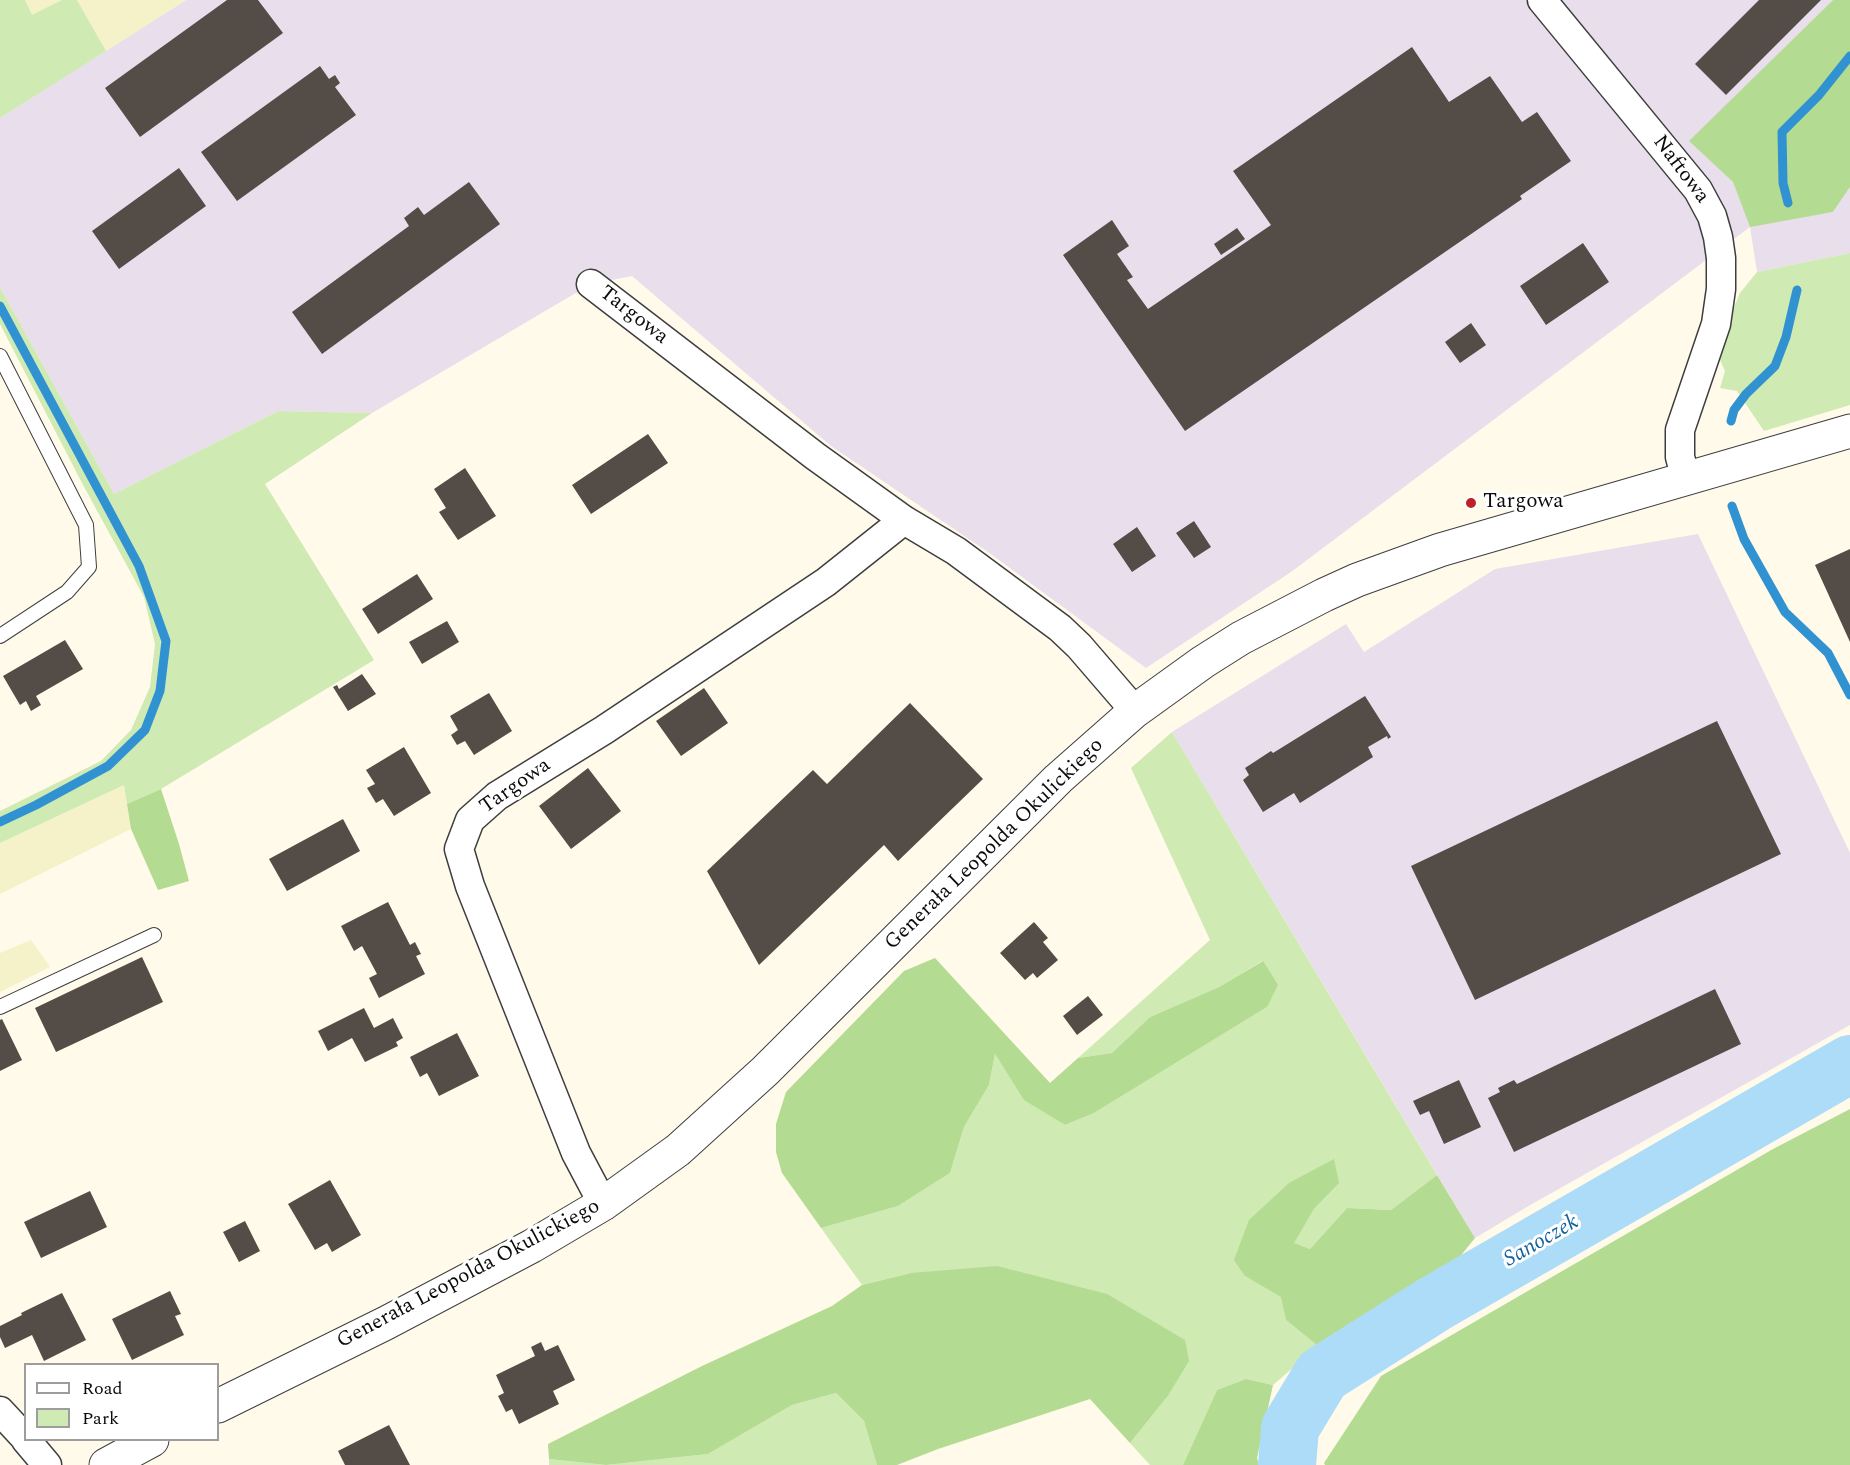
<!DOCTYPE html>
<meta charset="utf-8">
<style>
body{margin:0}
#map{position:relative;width:1850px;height:1465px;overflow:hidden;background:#fffae9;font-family:Spectral,serif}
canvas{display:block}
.legend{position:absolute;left:24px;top:1363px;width:195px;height:78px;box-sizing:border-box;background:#fff;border:2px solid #9d9d9d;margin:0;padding:8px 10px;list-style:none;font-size:18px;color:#0b0b0b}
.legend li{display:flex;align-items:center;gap:12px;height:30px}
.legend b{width:30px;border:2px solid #9d9d9d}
</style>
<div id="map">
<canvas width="1850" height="1465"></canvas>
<ul class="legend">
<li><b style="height:8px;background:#fff"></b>Road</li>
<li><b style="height:16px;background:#cfeab2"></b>Park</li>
</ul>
</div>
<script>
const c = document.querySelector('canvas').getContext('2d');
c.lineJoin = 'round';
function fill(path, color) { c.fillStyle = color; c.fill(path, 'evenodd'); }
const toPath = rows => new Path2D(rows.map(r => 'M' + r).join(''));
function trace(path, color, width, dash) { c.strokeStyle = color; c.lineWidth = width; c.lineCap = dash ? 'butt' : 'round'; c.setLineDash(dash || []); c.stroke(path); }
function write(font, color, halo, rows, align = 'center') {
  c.font = font + ' Spectral,serif'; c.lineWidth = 6; c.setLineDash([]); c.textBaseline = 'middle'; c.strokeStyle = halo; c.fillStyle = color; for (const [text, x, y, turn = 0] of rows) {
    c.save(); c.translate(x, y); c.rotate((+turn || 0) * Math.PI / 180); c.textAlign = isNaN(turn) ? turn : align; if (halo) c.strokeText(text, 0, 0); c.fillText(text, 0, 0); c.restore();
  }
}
const industrial = toPath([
 [186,0,1833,0,1690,141,1733,182,1750,226,1833,212,1850,187,1850,253,1757,272,1750,227,1291,572,1146,668,988,552,831,446,632,276,591,284,372,413,278,411,114,494,0,287,0,118],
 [1698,534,1850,853,1850,1025,1532,1204,1475,1238,1172,732,1346,624,1364,652,1495,569]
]);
const farmland = toPath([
 [25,0,62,0,32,16],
 [77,0,186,0,106,51],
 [124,785,131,829,0,894,0,843],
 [31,940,50,967,0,992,0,953]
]);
const green = toPath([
 [0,0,25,0,32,15,62,0,77,0,106,51,0,118],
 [1850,253,1850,405,1764,431,1737,391,1720,388,1725,371,1720,360,1732,312,1740,293,1757,272],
 [0,287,114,494,278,411,372,413,265,484,374,660,161,789,127,804,124,785,0,843,0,811,101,761,131,730,150,687,155,644,144,597,82,483,0,324],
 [1172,732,1437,1175,1391,1210,1347,1208,1310,1249,1293,1243,1314,1209,1339,1183,1245,1276,1282,1297,1286,1320,1318,1346,1273,1385,1246,1379,1217,1390,1183,1465,1150,1465,1130,1443,1167,1397,911,1273,862,1285,821,1228,898,1206,950,1173,964,1127,989,1085,995,1054,1024,1099,1065,1125,1094,1113,1267,1007,1262,961,1219,987,1150,1017,1112,1053,1078,1058,1210,940,1131,768],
 [836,1393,864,1421,877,1465,549,1465,549,1459,606,1465,708,1454,792,1405]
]);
const forest = toPath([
 [1833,0,1850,0,1850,187,1833,212,1750,227,1733,182,1689,141],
 [161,789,179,844,189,881,158,890,131,829,127,804],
 [935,958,1050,1083,1078,1058,1112,1053,1150,1017,1219,987,1263,961,1278,985,1267,1007,1094,1113,1065,1125,1024,1100,995,1054,989,1085,964,1127,950,1173,898,1206,821,1228,782,1173,776,1152,776,1124,786,1092,904,971],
 [1850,1109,1850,1465,1325,1465,1324,1463,1381,1376,1773,1149],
 [1334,1159,1339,1183,1314,1209,1294,1243,1310,1249,1347,1208,1391,1210,1437,1175,1475,1238,1454,1264,1318,1346,1286,1320,1281,1297,1245,1276,1234,1260,1249,1220,1289,1183],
 [997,1266,1107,1294,1185,1340,1189,1361,1167,1397,1130,1443,1090,1399,938,1449,897,1465,877,1465,864,1421,836,1393,792,1405,708,1454,606,1465,549,1459,548,1444,702,1366,832,1306,862,1285,911,1273],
 [1246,1379,1273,1385,1257,1458,1259,1465,1183,1465,1217,1390]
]);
const stream = toPath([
 [1788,203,1783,183,1782,132,1819,95,1850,56],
 [0,306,139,566,166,641,160,691,145,730,108,766,36,805,0,822],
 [1731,421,1734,410,1746,394,1775,366,1786,337,1797,290],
 [1732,506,1744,539,1785,612,1828,653,1850,695]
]);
const river = toPath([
 [1287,1465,1290,1428,1322,1375,1434,1304,1850,1064]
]);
const building = toPath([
 [227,0,258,0,283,33,140,137,105,88],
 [1759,0,1821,0,1726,95,1695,64],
 [1412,47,1449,102,1490,76,1522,122,1537,112,1571,161,1520,196,1522,199,1185,431,1063,255,1112,220,1129,246,1117,254,1133,277,1127,280,1148,309,1271,225,1233,171],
 [320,66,329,79,335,75,340,83,335,87,356,115,237,201,201,152],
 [179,168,206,206,119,269,92,231],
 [469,182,500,224,322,354,292,312,409,226,404,218,418,207,424,215],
 [1237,228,1245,239,1221,255,1214,244],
 [1583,243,1609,282,1546,325,1520,286],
 [1471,323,1486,345,1460,363,1445,342],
 [648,434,668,463,591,514,572,485],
 [465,468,496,516,458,540,439,512,446,508,434,489],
 [1194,521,1211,547,1194,558,1176,533],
 [1137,527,1156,556,1132,572,1113,544],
 [1850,549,1850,642,1815,565],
 [417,574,433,599,378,634,362,609],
 [447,621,459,642,422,664,409,642],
 [65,640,83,669,36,696,41,705,31,711,26,701,20,705,3,676],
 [362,674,376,694,348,711,333,687,337,685,339,689],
 [704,688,728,723,681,756,656,721],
 [489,693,512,731,474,755,465,741,457,745,451,735,458,730,450,716],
 [1365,696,1391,737,1388,739,1387,736,1368,747,1373,757,1300,803,1294,793,1263,812,1243,780,1249,775,1245,768,1271,751,1273,753],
 [910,703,983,779,898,861,884,845,759,965,707,871,813,770,827,784],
 [1717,721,1781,854,1475,1000,1411,866],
 [404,747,431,793,394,816,383,799,376,803,367,788,375,784,366,770],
 [588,768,621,811,571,849,539,806],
 [343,819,360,851,287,891,269,859],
 [388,902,410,945,415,942,421,954,416,956,425,974,379,998,369,978,377,974,362,946,354,951,341,926],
 [1034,922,1048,938,1043,942,1058,960,1037,978,1033,973,1025,980,1000,953],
 [142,957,163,1002,56,1052,35,1008],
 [1715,989,1741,1044,1514,1152,1488,1098,1500,1092,1498,1088,1514,1080,1517,1084],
 [1088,996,1103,1015,1077,1035,1063,1016],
 [364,1008,374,1028,393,1018,403,1038,396,1042,398,1046,365,1062,352,1038,328,1051,318,1031],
 [2,1019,22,1060,0,1071,0,1020],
 [457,1033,479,1076,439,1096,427,1073,420,1077,410,1057],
 [1459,1080,1481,1127,1444,1144,1429,1111,1420,1115,1413,1101],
 [330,1180,361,1235,332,1252,327,1243,315,1250,288,1204],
 [90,1191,107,1227,41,1258,24,1222],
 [245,1221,260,1251,239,1262,223,1232],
 [170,1291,181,1314,175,1316,184,1335,132,1360,112,1319],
 [62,1293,86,1340,44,1361,32,1335,5,1348,0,1337,0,1326,22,1315,21,1313],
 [541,1342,545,1351,558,1345,575,1380,553,1391,559,1404,519,1424,512,1409,506,1412,498,1396,504,1393,496,1375,535,1356,531,1347],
 [389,1425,410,1465,345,1465,338,1451]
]);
const service = toPath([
 [0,356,86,525,89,567,67,592,0,636],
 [0,1007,154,935]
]);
const minor = toPath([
 [1542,0,1698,190,1712,216,1718,237,1721,258,1721,289,1716,324,1680,430,1680,457,1686,479],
 [591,284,815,456,904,520,956,551,1060,628,1079,646,1135,711],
 [603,1204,576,1153,470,886,459,849,470,820,497,796,604,730,826,582,904,520],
 [0,1411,26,1439],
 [26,1440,47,1465]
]);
const tertiary = toPath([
 [218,1406,386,1323,532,1246,603,1204,678,1150,765,1071,1058,779,1135,711,1203,662,1241,638,1324,595,1357,580,1440,550,1850,431],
 [106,1465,152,1440]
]);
const markers = [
 [1471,503,6,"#be2028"]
];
const streetNames = [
 ["Naftowa",1680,170,53],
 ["Targowa",633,316,38],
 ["Targowa",516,787,-35],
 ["Generała Leopolda Okulickiego",995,845,-44],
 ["Generała Leopolda Okulickiego",469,1275,-28]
];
const poiNames = [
 ["Targowa",1483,503]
];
const waterNames = [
 ["Sanoczek",1542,1242,-30]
];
fill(industrial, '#e9deeb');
fill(farmland, '#f5f1c9');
fill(green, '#cfeab2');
fill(forest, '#b3db91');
trace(stream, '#3192d1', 9);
trace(river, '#acdcf8', 58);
fill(building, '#544c47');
trace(service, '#3e3e3e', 16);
trace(minor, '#3e3e3e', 31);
trace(tertiary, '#3e3e3e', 35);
trace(service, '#fff', 14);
trace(minor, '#fff', 28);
trace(tertiary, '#fff', 33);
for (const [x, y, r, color] of markers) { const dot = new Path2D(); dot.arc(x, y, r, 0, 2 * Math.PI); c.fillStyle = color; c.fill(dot); trace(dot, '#fff', 2); }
write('21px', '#0b0b0b', '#fff', streetNames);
write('21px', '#0b0b0b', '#fff', poiNames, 'left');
write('italic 22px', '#12629f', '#fff', waterNames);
</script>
